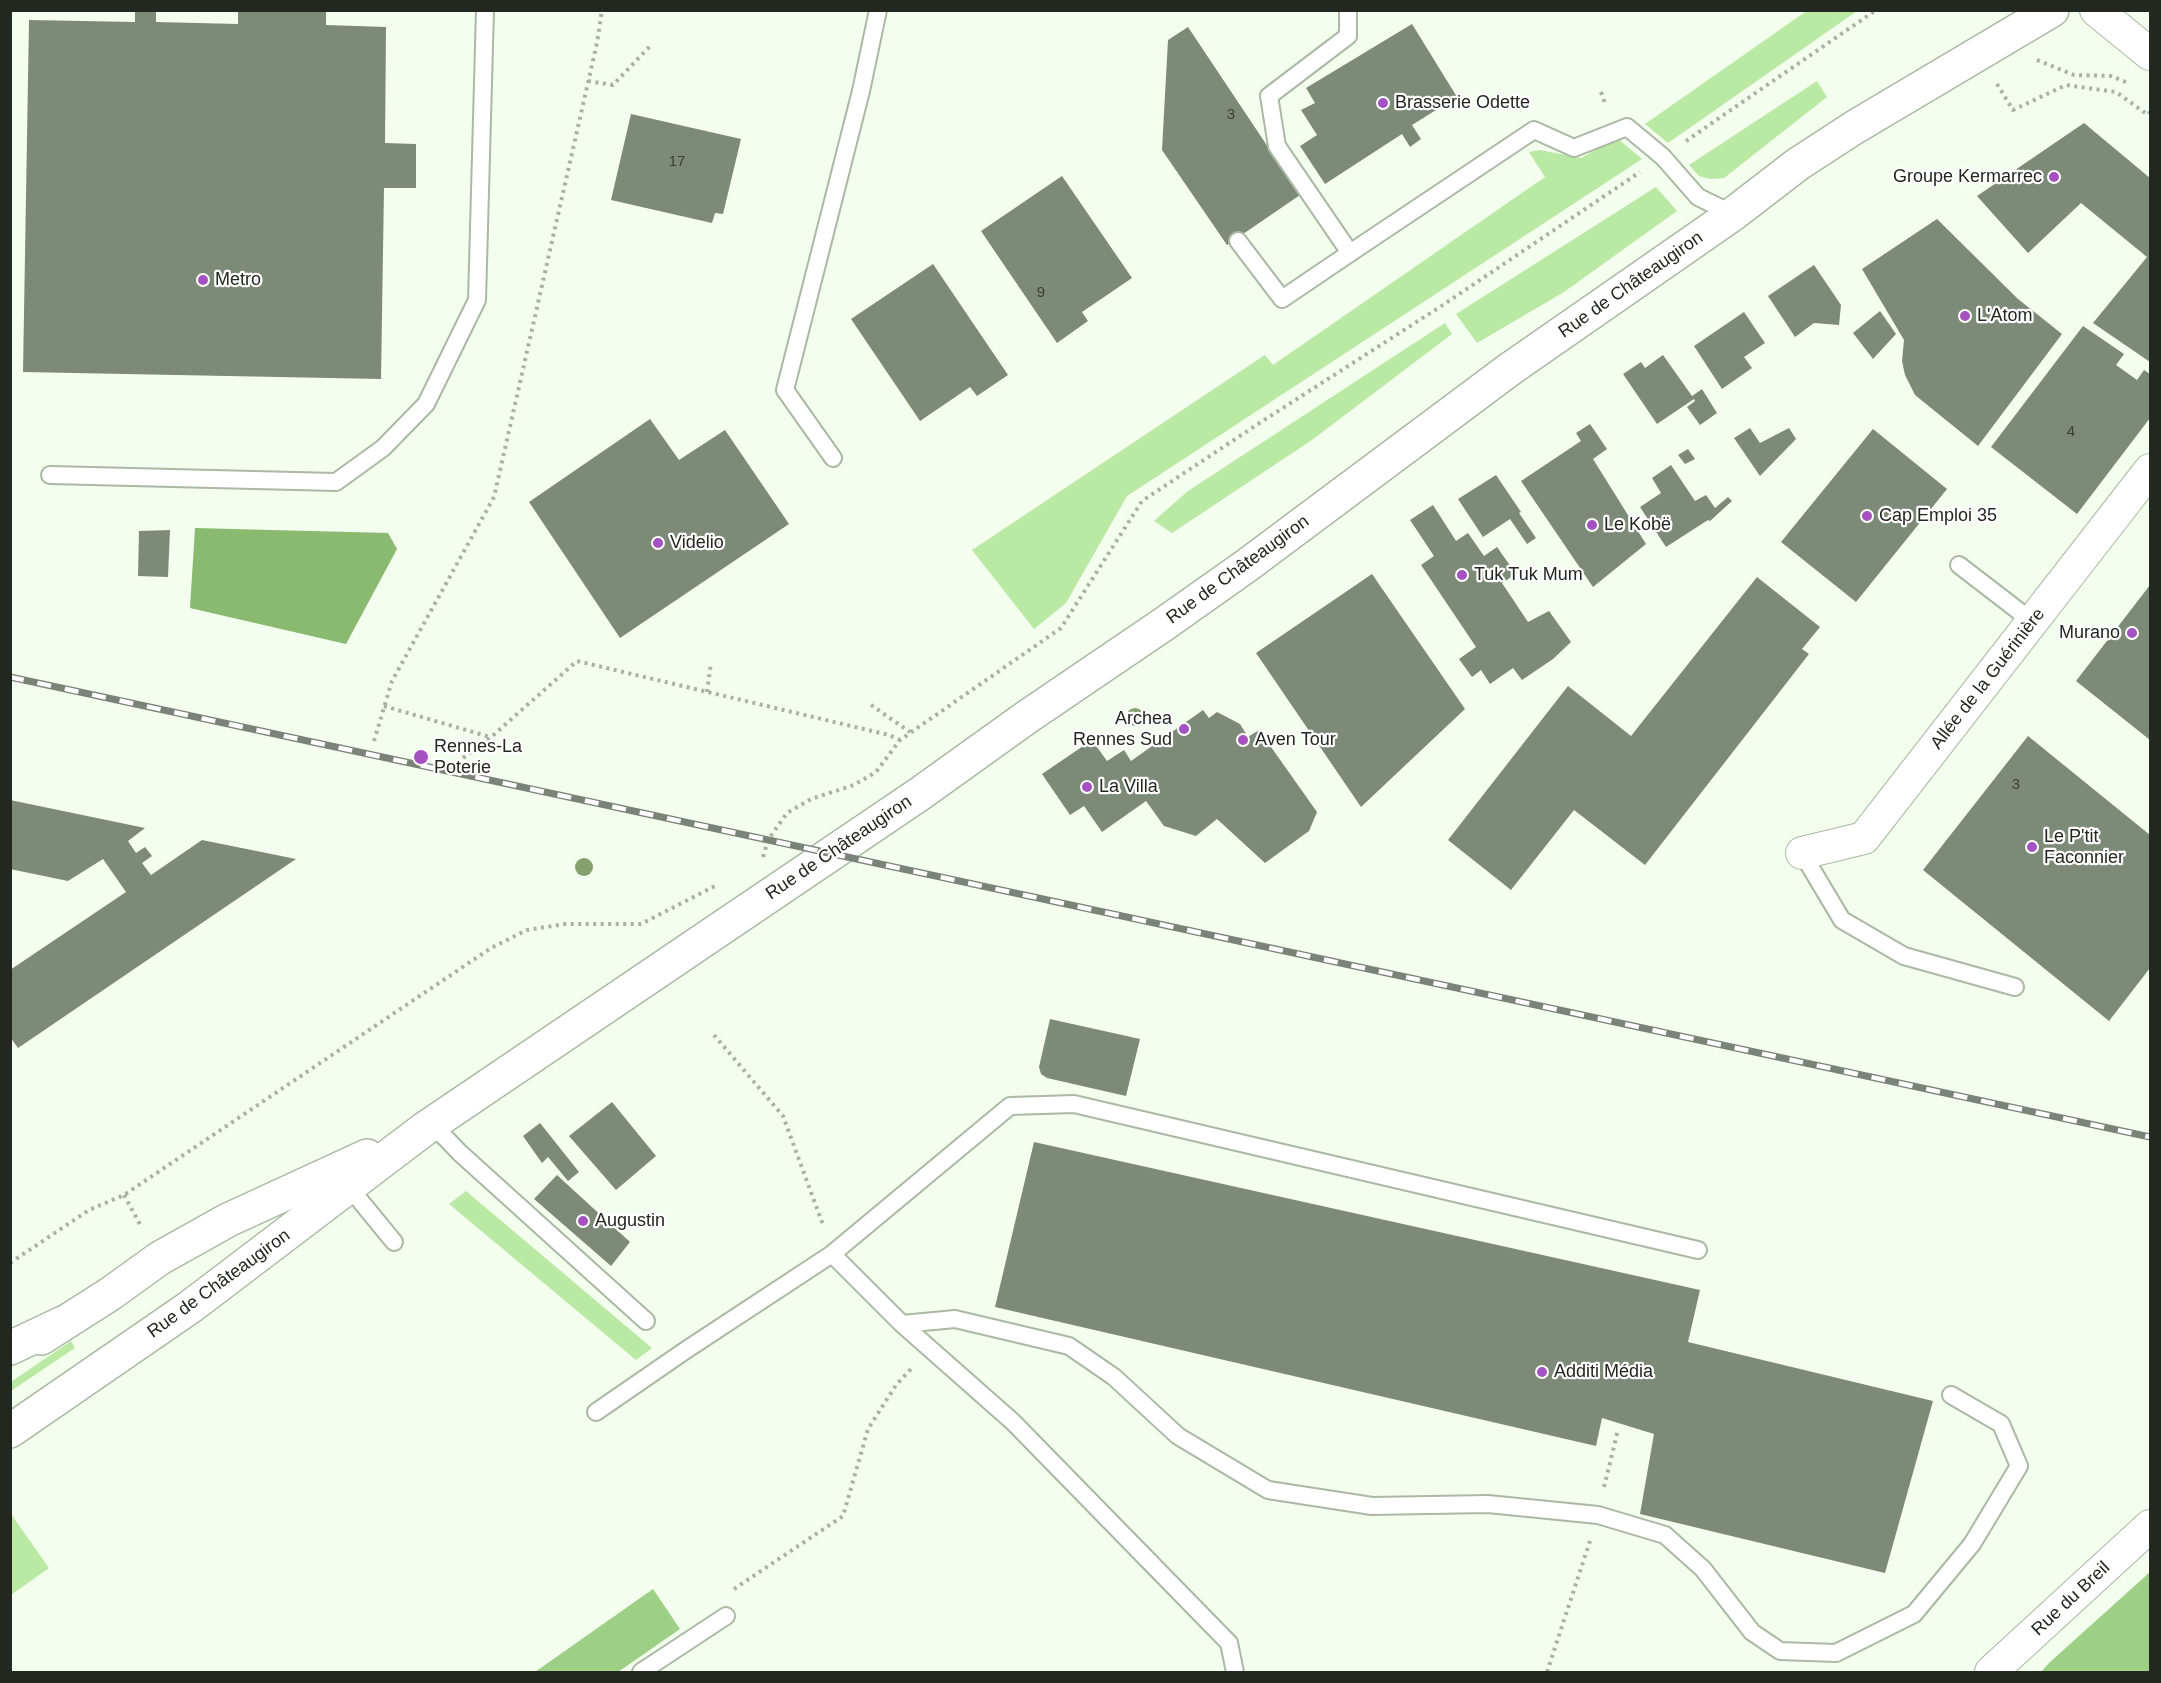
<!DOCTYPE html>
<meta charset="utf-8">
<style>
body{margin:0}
#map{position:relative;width:2161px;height:1683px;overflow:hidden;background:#f3feee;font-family:Arial,sans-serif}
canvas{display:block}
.frame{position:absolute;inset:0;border:12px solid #222720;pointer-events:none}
</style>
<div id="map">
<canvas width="2161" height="1683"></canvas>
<div class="frame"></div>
</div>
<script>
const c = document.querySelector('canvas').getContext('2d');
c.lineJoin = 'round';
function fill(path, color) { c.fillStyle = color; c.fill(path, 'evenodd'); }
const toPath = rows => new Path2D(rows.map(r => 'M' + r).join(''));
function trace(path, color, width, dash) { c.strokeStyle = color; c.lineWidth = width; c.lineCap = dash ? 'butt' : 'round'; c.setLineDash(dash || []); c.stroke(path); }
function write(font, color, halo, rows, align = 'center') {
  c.font = font + ' Arial,sans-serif'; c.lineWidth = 4.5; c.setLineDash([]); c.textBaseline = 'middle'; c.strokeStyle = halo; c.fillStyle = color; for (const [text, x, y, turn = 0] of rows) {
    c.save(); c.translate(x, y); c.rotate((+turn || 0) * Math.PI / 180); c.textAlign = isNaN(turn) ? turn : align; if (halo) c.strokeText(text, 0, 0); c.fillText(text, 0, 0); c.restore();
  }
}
const green = toPath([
 [1808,10,1857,11,1668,143,1645,124],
 [1817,81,1827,97,1724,178,1710,179,1699,176,1689,165],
 [1617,138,1642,159,1127,496,1066,603,1034,629,972,550,1265,355,1273,365,1545,177,1529,152,1540,150,1581,158],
 [1656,187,1677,211,1564,292,1477,343,1456,314],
 [1445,323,1452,334,1312,440,1172,533,1154,521,1188,491],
 [466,1191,588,1294,652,1348,636,1360,449,1204],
 [71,1341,75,1348,11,1391,11,1382],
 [11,1514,49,1568,11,1595,10,1595]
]);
const forest = toPath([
 [2150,1572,2150,1672,2041,1672,2049,1663],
 [653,1589,680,1629,618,1672,535,1672]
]);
const water = toPath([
 [195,528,388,533,397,549,346,644,190,608]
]);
const building = toPath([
 [135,10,156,10,156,22,238,24,238,10,326,10,326,25,386,27,385,143,416,144,416,188,384,188,381,379,23,372,29,20,135,22],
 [1412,24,1457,97,1412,125,1421,139,1410,147,1402,134,1325,184,1300,146,1317,135,1301,110,1315,103,1306,88],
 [1188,27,1300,195,1227,245,1162,150,1168,40],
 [631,114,741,139,723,214,715,213,712,223,611,200],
 [2084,123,2150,178,2150,362,2093,323,2147,257,2081,203,2028,253,1977,196],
 [1062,176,1132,278,1082,312,1088,321,1057,343,981,231],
 [1937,219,2018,299,2062,334,1978,446,1915,395,1905,375,1902,361,1904,340,1862,269],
 [933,264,1008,375,977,396,970,387,920,421,851,319],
 [1814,265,1841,305,1839,325,1814,323,1795,337,1768,296],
 [1880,311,1896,334,1873,359,1853,333],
 [1744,312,1765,343,1744,357,1752,368,1722,389,1694,346],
 [2083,326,2124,354,2116,365,2137,380,2144,370,2150,374,2150,418,2077,514,1991,447],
 [1663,355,1692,396,1702,389,1717,413,1700,425,1687,407,1695,401,1694,399,1657,424,1623,374,1641,362,1645,368],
 [650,419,679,460,725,430,789,524,620,638,529,502],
 [1590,424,1607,449,1593,459,1646,544,1593,587,1521,481,1581,441,1576,433],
 [1750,428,1760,443,1789,428,1796,439,1760,476,1734,438],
 [1873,429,1947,489,1856,602,1781,542],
 [1688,449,1695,459,1685,464,1678,455],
 [1671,465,1695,501,1706,495,1715,508,1728,497,1732,501,1710,521,1708,520,1666,547,1640,507,1661,493,1652,478],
 [1496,475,1521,512,1519,513,1536,538,1527,544,1510,519,1483,537,1458,499],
 [1433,505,1456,541,1468,533,1484,556,1497,547,1516,574,1502,583,1528,622,1549,611,1571,642,1553,659,1522,680,1513,668,1490,684,1481,670,1472,677,1459,659,1476,647,1421,565,1434,556,1410,520],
 [170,530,168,577,138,576,139,531],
 [1372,574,1465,709,1361,807,1256,653],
 [1757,577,1820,627,1802,649,1809,654,1645,865,1574,810,1511,890,1448,840,1568,686,1631,736],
 [2150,585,2150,740,2076,681],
 [1203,710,1209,718,1217,712,1240,724,1248,737,1259,730,1317,812,1309,831,1265,863,1217,819,1196,836,1164,826,1146,801,1102,832,1084,806,1070,815,1042,774,1092,740,1107,761,1124,750,1131,761],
 [2028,736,2150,835,2150,968,2109,1021,1923,870],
 [10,800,145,828,128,841,136,853,145,847,152,856,142,863,151,875,202,840,296,859,18,1048,10,1037,10,970,126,892,103,859,68,881,10,869],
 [1050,1019,1140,1039,1126,1096,1047,1078,1041,1074,1039,1067],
 [612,1102,656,1156,616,1190,569,1136],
 [540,1123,579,1172,568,1181,548,1157,542,1163,523,1136],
 [1034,1142,1700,1290,1688,1342,1933,1401,1885,1573,1640,1514,1654,1434,1602,1418,1596,1446,995,1307],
 [557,1175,630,1242,611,1266,534,1199]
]);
const path = toPath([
 [2037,60,2074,75,2111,76,2128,83],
 [588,81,613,85,652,44],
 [1997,84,2013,110,2066,85,2116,92,2148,115,2150,112],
 [1601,92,1606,106],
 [1686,141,1876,10],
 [707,692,711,663],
 [871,705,910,732],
 [384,706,490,737],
 [374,741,392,681,494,497,597,43,602,10],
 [463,758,490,738,577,661,889,735,900,740],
 [763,857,768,840,787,813,811,799,854,785,876,772,900,740,1061,628,1142,501,1258,424,1446,303,1640,172],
 [714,1035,783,1116,823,1225],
 [124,1195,142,1228],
 [10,1263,89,1210,124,1195,491,948,527,930,565,924,641,924,715,886],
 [1604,1487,1618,1430],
 [734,1589,843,1516,868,1429,896,1385,911,1369],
 [1547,1672,1590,1541]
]);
const service = toPath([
 [1348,10,1348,36,1269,96,1277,146,1350,253,1534,130,1574,148,1627,127,1663,157,1698,197,1733,214],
 [1238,241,1282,299,1350,253],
 [833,458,785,390,861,91,878,10],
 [50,475,336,482,383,448,426,404,477,300,485,10],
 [1959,565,2033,622],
 [1802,853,1842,920,1904,956,2015,987],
 [432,1124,460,1153,646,1321],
 [349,1187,394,1242],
 [832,1254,1010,1106,1074,1104,1698,1250],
 [902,1324,955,1319,1069,1346,1114,1377,1178,1436,1268,1490,1372,1506,1488,1504,1598,1515,1665,1535,1703,1569,1752,1632,1780,1651,1836,1653,1914,1614,1972,1544,2019,1466,2001,1424,1951,1395],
 [596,1412,686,1350,832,1254,902,1324,1013,1422,1229,1643,1235,1672],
 [641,1672,726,1616]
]);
const minor = toPath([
 [2096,10,2150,54],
 [1802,853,1864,838,2150,470],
 [1991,1672,2150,1526]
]);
const secondary = toPath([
 [41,1338,110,1294,160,1258,228,1220,367,1156],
 [10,1431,190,1307,423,1130,921,793,1027,717,1164,624,1246,566,1510,369,1733,214,1798,164,1855,127,2052,10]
]);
const trunk = toPath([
 [10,1348,63,1323]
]);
const rail = toPath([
 [10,677,2150,1137]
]);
const trees = [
 [1135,717],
 [584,867]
];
const markers = [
 [1383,103,6,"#a452c2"],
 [2054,177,6,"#a452c2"],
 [203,280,6,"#a452c2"],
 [1965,316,6,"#a452c2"],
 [1867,516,6,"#a452c2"],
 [1592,525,6,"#a452c2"],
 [658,543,6,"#a452c2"],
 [1462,575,6,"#a452c2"],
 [2132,633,6,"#a452c2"],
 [1184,729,6,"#a452c2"],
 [1243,740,6,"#a452c2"],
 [421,757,8,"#a452c2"],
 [1087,787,6,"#a452c2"],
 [2032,847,6,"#a452c2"],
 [583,1221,6,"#a452c2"],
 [1542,1372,6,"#a452c2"]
];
const numberNames = [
 ["3",1231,115],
 ["17",677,162],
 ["9",1041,293],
 ["4",2071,432],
 ["3",2016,785]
];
const poiNames = [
 ["Brasserie Odette",1395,103],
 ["Groupe Kermarrec",2042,177,"right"],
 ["Metro",215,280],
 ["L'Atom",1977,316],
 ["Cap Emploi 35",1879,516],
 ["Le Kobë",1604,525],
 ["Videlio",670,543],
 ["Tuk Tuk Mum",1474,575],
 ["Murano",2120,633,"right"],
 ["Archea",1172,719,"right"],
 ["Rennes Sud",1172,740,"right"],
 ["Aven Tour",1255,740],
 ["Rennes-La",434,747],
 ["Poterie",434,768],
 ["La Villa",1099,787],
 ["Le P'tit",2044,837],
 ["Faconnier",2044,858],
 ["Augustin",595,1221],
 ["Additi Média",1554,1372]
];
const streetNames = [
 ["Rue de Châteaugiron",1631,285,-35],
 ["Rue de Châteaugiron",1238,570,-36],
 ["Allée de la Guérinière",1988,679,-52],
 ["Rue de Châteaugiron",839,848,-34],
 ["Rue de Châteaugiron",219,1284,-36],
 ["Rue du Breil",2071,1599,-43]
];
fill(green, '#b9e9a2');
fill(forest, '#9dcf85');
fill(water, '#89ba70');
fill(building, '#7d8a77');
trace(service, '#aab8a4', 20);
trace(minor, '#aab8a4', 34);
trace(secondary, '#aab8a4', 36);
trace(trunk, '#aab8a4', 36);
trace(path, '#a8b1a4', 4, [3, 4.5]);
trace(service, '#fff', 16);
trace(minor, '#fff', 32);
trace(secondary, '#fff', 33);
trace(trunk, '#fff', 33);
trace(rail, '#7b8278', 7);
trace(rail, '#fff', 4.5, [14]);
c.fillStyle = '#83a06d';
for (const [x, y] of trees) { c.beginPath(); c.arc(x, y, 9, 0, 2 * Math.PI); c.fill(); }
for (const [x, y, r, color] of markers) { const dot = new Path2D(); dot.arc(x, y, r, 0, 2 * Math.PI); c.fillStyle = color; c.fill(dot); trace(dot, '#fff', 2); }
write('15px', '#394036', null, numberNames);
write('18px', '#222720', '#fff', poiNames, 'left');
write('18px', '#222720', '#fff', streetNames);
</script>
